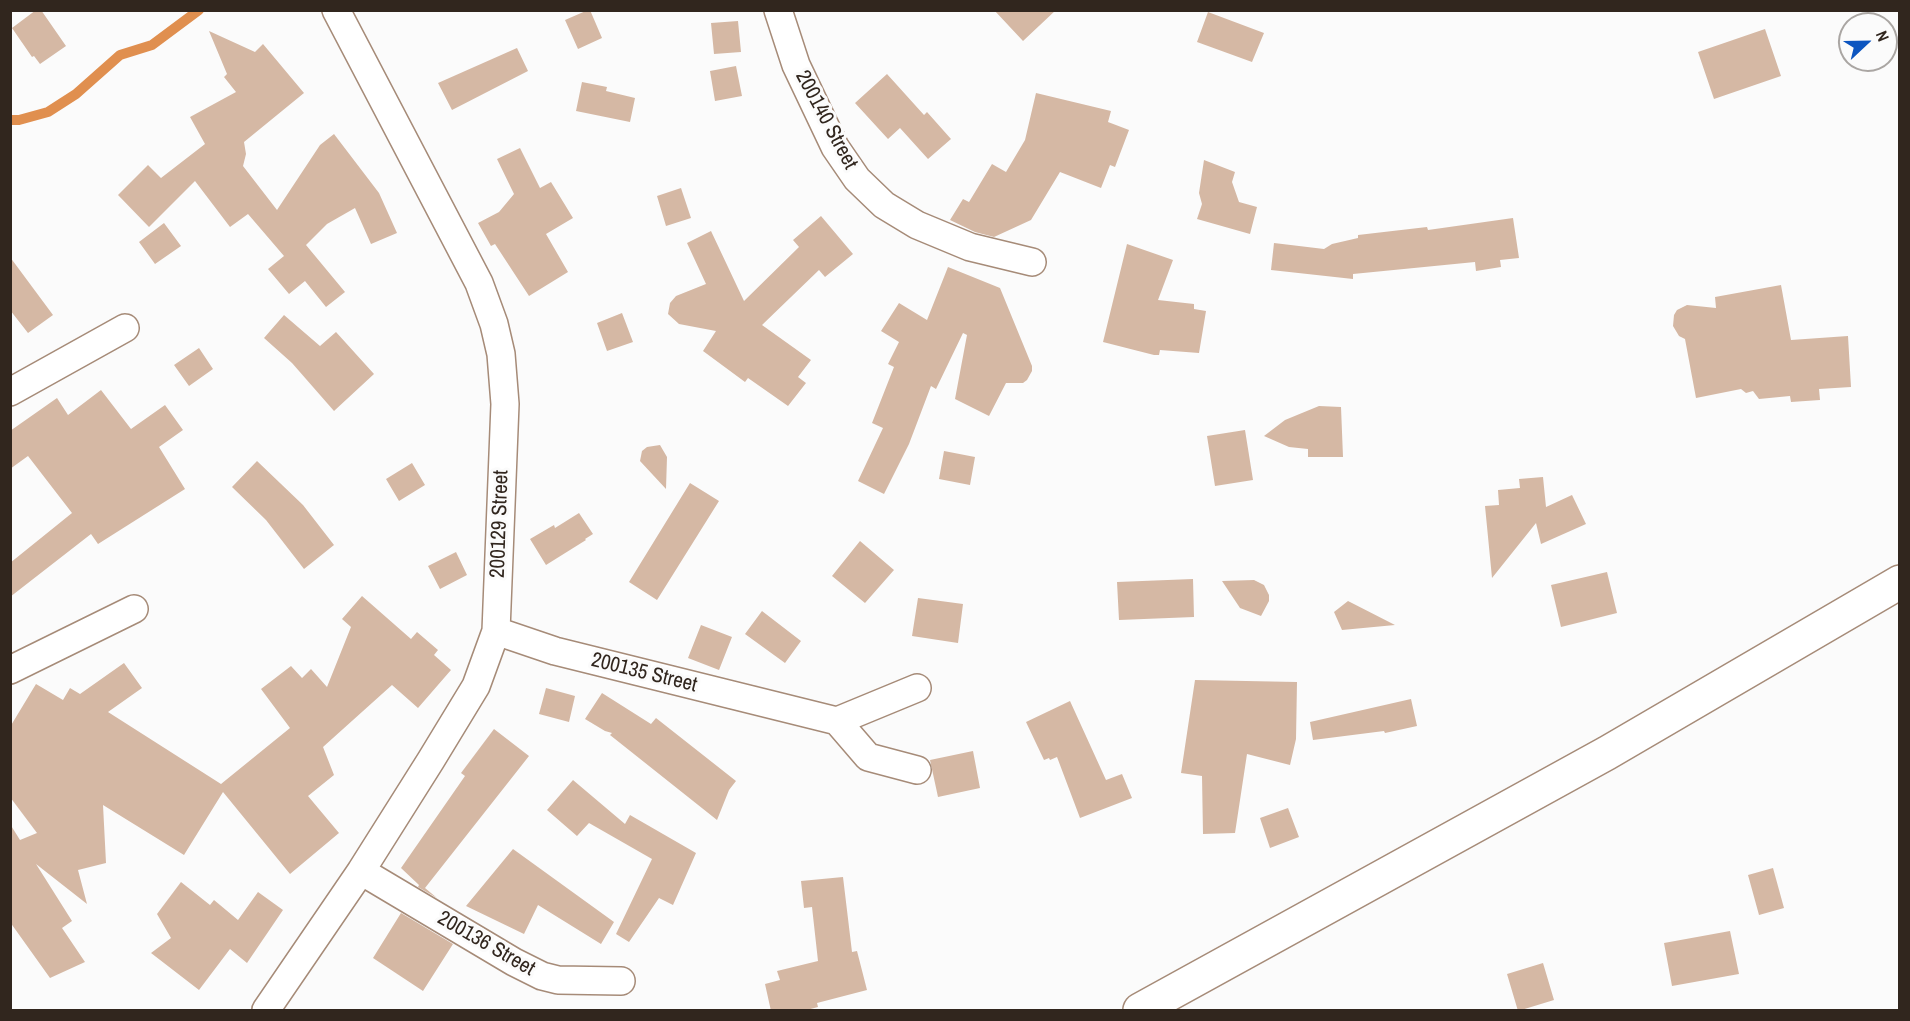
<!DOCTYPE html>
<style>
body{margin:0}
#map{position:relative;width:1910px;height:1021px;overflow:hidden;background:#fbfbfb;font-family:"Archivo Narrow",sans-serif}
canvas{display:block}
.frame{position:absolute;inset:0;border:12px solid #31261e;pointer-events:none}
.north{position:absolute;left:1838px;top:12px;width:60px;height:60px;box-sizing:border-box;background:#fbfbfb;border:2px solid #aaa6a3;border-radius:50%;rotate:68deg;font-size:16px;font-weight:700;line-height:24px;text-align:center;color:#31261e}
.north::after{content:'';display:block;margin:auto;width:21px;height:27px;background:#0d56c0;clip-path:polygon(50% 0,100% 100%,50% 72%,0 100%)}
</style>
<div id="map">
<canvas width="1910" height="1021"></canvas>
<div class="frame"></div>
<div class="north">N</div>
</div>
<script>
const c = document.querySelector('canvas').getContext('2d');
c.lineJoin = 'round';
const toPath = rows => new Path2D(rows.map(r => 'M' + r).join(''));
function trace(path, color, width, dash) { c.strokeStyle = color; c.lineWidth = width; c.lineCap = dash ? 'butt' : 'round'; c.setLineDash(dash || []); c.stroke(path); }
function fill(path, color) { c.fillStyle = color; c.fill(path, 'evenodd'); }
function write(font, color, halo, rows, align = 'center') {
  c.font = font + ' "Archivo Narrow",sans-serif'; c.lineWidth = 6; c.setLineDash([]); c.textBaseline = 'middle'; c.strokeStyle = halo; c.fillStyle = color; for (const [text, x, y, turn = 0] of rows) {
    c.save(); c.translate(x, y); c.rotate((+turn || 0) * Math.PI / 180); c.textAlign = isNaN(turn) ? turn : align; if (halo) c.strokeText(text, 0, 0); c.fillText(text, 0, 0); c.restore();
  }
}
const stream = toPath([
 [10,120,19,120,48,112,76,94,120,55,152,45,199,10]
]);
const building = toPath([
 [36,10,41,10,66,46,40,64,34,56,32,57,12,28],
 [588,10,590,10,602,38,578,49,565,20],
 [994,10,1056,10,1023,41],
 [1208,12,1264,33,1252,62,1197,42],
 [738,21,741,52,714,54,711,23],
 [1765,29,1781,76,1714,99,1698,52],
 [209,31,255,52,263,44,304,93,244,142,246,154,243,166,277,210,320,145,334,134,379,193,397,233,371,244,355,208,327,224,306,245,345,292,326,307,305,281,289,294,268,269,284,256,248,214,230,227,195,181,149,227,118,195,148,165,161,178,205,144,190,117,236,92,224,77,227,74],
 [517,48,528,71,452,110,438,83],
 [736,66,742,96,715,101,710,71],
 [887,74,924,115,927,112,951,139,928,159,900,128,888,139,855,103],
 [582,82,607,87,606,91,635,98,630,122,576,111],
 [1036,93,1111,111,1108,122,1129,130,1115,167,1110,165,1101,188,1060,172,1031,220,994,237,975,232,950,220,963,199,969,202,992,164,1006,172,1025,140],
 [520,148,540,188,551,182,573,218,546,234,568,272,529,296,495,244,491,246,478,223,499,212,514,194,497,159],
 [1204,160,1235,172,1232,182,1239,202,1257,207,1250,234,1197,219,1202,204,1199,193],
 [681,188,691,218,666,226,657,196],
 [821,216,853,254,825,277,819,270,762,325,811,360,798,377,806,383,788,406,748,378,745,382,703,351,716,331,679,324,668,314,670,303,676,296,706,284,687,243,711,231,744,301,799,247,793,240],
 [1513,218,1519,258,1500,260,1501,267,1476,271,1475,262,1353,274,1353,279,1271,270,1274,243,1324,249,1332,244,1358,238,1358,235,1427,227,1428,230],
 [164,223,181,246,155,264,139,242],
 [1127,244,1173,260,1158,300,1194,304,1194,309,1206,311,1199,353,1160,350,1159,355,1154,355,1103,342],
 [10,257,53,315,28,333,10,310],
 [948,267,1000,288,1032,366,1032,371,1027,380,1023,383,1006,383,989,416,955,399,967,335,963,333,936,389,931,386,909,444,884,494,858,481,883,428,872,423,894,367,888,364,899,342,881,331,899,303,927,320],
 [1781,285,1791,340,1848,336,1851,387,1819,389,1820,400,1791,402,1790,396,1759,399,1753,391,1746,393,1741,389,1696,398,1685,339,1679,336,1673,326,1674,315,1677,310,1687,305,1716,308,1715,297],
 [622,313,633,342,607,351,597,323],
 [284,315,320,346,336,332,374,374,334,411,292,363,264,338],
 [199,348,213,369,189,386,174,365],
 [101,390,131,429,165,405,183,430,159,447,185,489,98,544,91,534,10,597,10,563,72,513,28,456,10,469,10,431,57,398,68,415],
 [1319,406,1341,407,1343,457,1308,457,1308,449,1289,447,1264,436,1285,420],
 [1245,430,1253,480,1215,486,1207,436],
 [660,445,667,457,666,489,640,461,642,451,647,447],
 [944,451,975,457,970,485,939,479],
 [257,461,303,505,334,545,304,569,266,520,232,487],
 [412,463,425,485,399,501,386,479],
 [1543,477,1546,507,1572,495,1586,524,1541,544,1536,523,1492,578,1485,506,1499,505,1498,490,1520,488,1519,479],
 [690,483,719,501,657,600,629,582],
 [579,513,593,534,585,539,586,540,546,565,530,539,554,525,555,528],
 [860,541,894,570,865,603,832,576],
 [456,552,467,575,440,589,428,566],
 [1607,572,1617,613,1561,627,1551,585],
 [1193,579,1194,617,1119,620,1117,582],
 [1254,580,1264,585,1269,595,1269,601,1261,616,1240,608,1222,581],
 [362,596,411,639,417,632,438,650,434,655,451,670,418,708,392,685,323,747,334,775,308,796,339,833,290,874,223,792,184,855,103,805,106,863,78,870,87,904,36,864,72,921,62,928,85,962,50,978,10,922,10,824,20,840,37,833,10,797,10,727,36,684,63,700,70,688,80,694,124,663,142,688,108,712,221,784,290,728,261,689,291,666,302,678,311,669,327,687,351,627,342,619],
 [918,598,963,604,958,643,912,636],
 [1348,601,1395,625,1342,630,1334,612],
 [762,611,801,641,785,663,745,634],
 [701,625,732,637,719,670,688,658],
 [1195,680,1297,682,1296,739,1290,765,1247,754,1235,833,1203,834,1202,776,1181,773],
 [546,688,575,696,569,722,539,714],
 [602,693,651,724,656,718,736,781,729,790,717,820,610,735,612,733,605,731,585,719],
 [1411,699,1417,726,1385,733,1384,731,1313,740,1310,722],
 [1070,701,1106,780,1122,774,1132,798,1080,818,1057,757,1050,760,1049,758,1044,760,1026,722],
 [494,729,529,756,425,888,437,898,418,887,419,885,401,868,465,776,461,773],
 [973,751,980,788,938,797,930,760],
 [573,780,625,824,630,815,696,853,673,905,659,898,629,942,616,934,652,859,589,823,577,836,547,810],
 [1288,808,1299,837,1270,848,1260,818],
 [513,849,614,922,601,944,538,905,524,934,466,906],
 [1773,868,1784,908,1759,915,1748,875],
 [843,877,852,952,857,951,867,990,817,1003,818,1007,803,1011,771,1011,765,984,780,980,777,971,818,961,812,907,804,908,801,881],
 [181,882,210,905,214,900,238,920,258,892,283,910,247,963,230,949,199,990,151,953,171,938,157,914],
 [401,913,453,944,423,991,373,958],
 [1730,931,1739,974,1672,986,1664,943],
 [1543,963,1554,1000,1518,1011,1507,974]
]);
const minor = toPath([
 [778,10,796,65,835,147,857,179,884,205,917,225,970,247,1032,262],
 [10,392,125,328],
 [496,631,555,651,837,721,917,688],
 [10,670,134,609],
 [837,721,868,757,917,770],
 [361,871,514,962,542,976,558,980,621,981],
 [266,1010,361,871,431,760,476,686,496,631,505,404,501,354,494,324,479,283,336,10]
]);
const tertiary = toPath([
 [1140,1010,1607,753,1900,582]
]);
const streetNames = [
 ["200140 Street",826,120,62],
 ["200129 Street",500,524,-88],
 ["200135 Street",644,673,14],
 ["200136 Street",486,944,30]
];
trace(stream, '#e08f4f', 10);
fill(building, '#d5b8a4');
trace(minor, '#a68b78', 30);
trace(tertiary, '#a68b78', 36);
trace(minor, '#fff', 27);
trace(tertiary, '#fff', 33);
write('21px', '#31261e', '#fbfbfb', streetNames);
</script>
